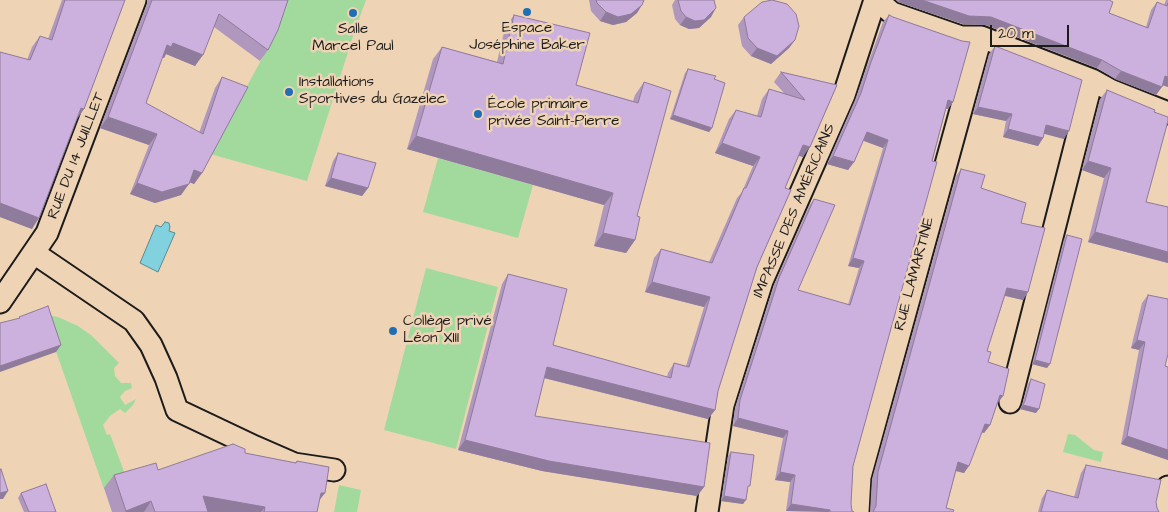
<!DOCTYPE html>
<meta charset="utf-8">
<style>
body{margin:0}
#map{position:relative;width:1168px;height:512px;overflow:hidden;background:#efd3b5;font-family:"Architects Daughter",sans-serif}
canvas{display:block}
.scale{position:absolute;left:990px;top:25px;width:79px;height:22px;box-sizing:border-box;border:2px solid #1c1c1c;border-top:0;padding-left:6px;font-size:15px;line-height:18px;white-space:nowrap;color:#1c1c1c;-webkit-text-stroke:4px #efd3b5;paint-order:stroke}
</style>
<div id="map">
<canvas width="1168" height="512"></canvas>
<div class="scale">20 m</div>
</div>
<script>
const c = document.querySelector('canvas').getContext('2d');
c.lineJoin = 'round';
function fill(path, color) { c.fillStyle = color; c.fill(path, 'evenodd'); }
const toPath = rows => new Path2D(rows.map(r => 'M' + r).join(''));
function trace(path, color, width, dash) { c.strokeStyle = color; c.lineWidth = width; c.lineCap = dash ? 'butt' : 'round'; c.setLineDash(dash || []); c.stroke(path); }
function write(font, color, halo, rows, align = 'center') {
  c.font = font + ' "Architects Daughter",sans-serif'; c.lineWidth = 5; c.setLineDash([]); c.textBaseline = 'middle'; c.strokeStyle = halo; c.fillStyle = color; for (const [text, x, y, turn = 0] of rows) {
    c.save(); c.translate(x, y); c.rotate((+turn || 0) * Math.PI / 180); c.textAlign = isNaN(turn) ? turn : align; if (halo) c.strokeText(text, 0, 0); c.fillText(text, 0, 0); c.restore();
  }
}
const green = toPath([
 [284,0,366,0,355,30,307,181,210,154,271,42],
 [438,158,533,185,518,238,423,212],
 [426,268,498,287,456,449,384,430],
 [43,314,58,317,78,326,91,335,119,363,114,368,115,376,121,383,131,383,132,388,125,391,120,397,125,405,136,399,133,405,125,413,120,409,110,416,103,425,107,435,110,434,128,482,104,489],
 [1068,434,1075,435,1094,450,1103,452,1101,462,1063,452],
 [339,485,361,490,357,512,334,512]
]);
const water = toPath([
 [165,222,169,223,170,227,169,231,175,233,158,272,140,263,156,225,161,227,165,222]
]);
const minor = toPath([
 [877,0,892,13,961,37,981,37,1092,80,1110,90,1168,113],
 [34,253,134,321,151,345,166,378,177,410,255,447,294,464,334,470],
 [0,302,47,233,135,0],
 [1010,402,1092,80],
 [707,512,723,405,762,281,844,95,875,0],
 [858,512,860,477,981,37],
 [1163,512,1168,487]
]);
const wall = toPath([
 [62,0,125,0,84,109,76,120,32,229,0,217,0,52,27,60,32,47,40,36,48,39],
 [147,0,288,0,268,50,260,61,214,27,195,66,166,54,164,58,162,57,146,103,199,133,215,88,222,77,202,173,194,184,189,182,181,195,155,203,130,194,149,145,100,128,147,4],
 [589,0,644,0,637,13,626,22,613,25,600,21,591,11],
 [675,0,714,0,711,17,699,28,689,29,680,25,675,19,672,5],
 [896,0,1109,0,1109,13,1146,27,1151,10,1157,2,1164,5,1166,0,1168,0,1168,87,1162,85,1156,95,1115,79,1097,68,986,25,963,24,898,2],
 [514,15,576,85,633,101,635,95,644,82,637,216,635,240,626,253,594,246,604,205,407,149,433,59,442,47,497,62,505,28],
 [889,15,953,102,948,109,946,109,853,466,851,504,852,511,854,512,786,511,790,482,775,480,783,438,733,426,735,408,774,285,809,206,814,199,798,290,848,305,859,268,848,266,883,148,863,140,854,162,848,170,827,164,855,100,866,69,883,22],
 [744,17,795,40,789,48,771,64,751,56,742,46,738,25],
 [995,46,1064,139,1044,133,1043,138,1038,146,1003,137,1006,121,973,114,989,54],
 [688,69,714,79,712,128,709,132,670,119,685,73],
 [781,72,837,85,803,157,799,156,785,188,757,267,718,391,715,410,708,419,544,378,535,416,704,487,697,496,542,471,458,450,502,284,508,274,553,345,667,377,668,373,674,363,686,366,704,307,645,292,654,258,661,249,709,262,737,198,742,192,753,166,715,153,729,119,736,110,757,116,762,99,769,89,784,93,774,82],
 [1107,90,1154,112,1146,202,1168,207,1168,263,1088,242,1104,178,1082,170,1100,99],
 [338,153,368,188,362,196,325,186,333,161],
 [961,169,981,188,1021,223,1028,292,1023,300,1005,296,987,351,988,362,998,403,997,403,990,425,984,433,982,432,964,473,956,471,946,508,953,512,870,512,872,479,956,176],
 [1067,235,1047,368,1032,364,1064,239],
 [1148,295,1165,366,1168,460,1121,444,1139,350,1131,348,1142,303],
 [1031,379,1036,413,1020,409,1022,405,1028,384],
 [731,452,748,490,743,504,721,501,728,456],
 [245,453,295,463,297,461,319,501,317,512,112,512,104,488,114,475,158,470],
 [1086,465,1156,502,1157,508,1159,512,1038,512,1042,498,1047,490,1074,497,1081,473],
 [21,493,56,512,24,512,18,498]
]);
const shadedWall = toPath([
 [900,0,922,0,991,17,1102,60,1097,68,986,25,963,24,898,2],
 [642,5,637,13,626,22,613,25,600,21,606,12],
 [716,8,711,17,699,28,689,29,680,25,686,17],
 [795,40,789,48,771,64,751,56,757,48],
 [173,43,203,55,195,66,166,54,164,58,159,56,167,45],
 [1121,71,1162,87,1156,95,1115,79],
 [1165,76,1168,77,1168,87,1159,84],
 [948,100,953,102,948,109,943,108],
 [978,107,1012,114,1006,121,973,114],
 [81,108,84,109,76,120],
 [673,115,712,128,709,132,670,119],
 [108,117,157,134,149,145,100,128],
 [1046,125,1069,131,1064,139,1041,133],
 [1008,129,1043,138,1038,146,1003,137],
 [867,132,888,140,883,148,861,140],
 [416,136,613,193,604,205,407,149],
 [722,143,760,157,753,166,715,153],
 [803,145,810,147,803,157,797,155],
 [833,156,854,162,848,170,827,164],
 [1088,161,1111,168,1104,178,1082,170],
 [194,170,202,173,194,184,187,181],
 [331,178,368,188,362,196,325,186],
 [137,183,189,184,181,195,155,203,130,194],
 [0,203,39,218,32,229,0,217],
 [1095,232,1168,252,1168,263,1088,242],
 [603,233,635,240,626,253,594,246],
 [853,258,864,261,859,268,848,266],
 [652,282,710,297,704,307,645,292],
 [1007,288,1028,292,1023,300,1002,295],
 [1137,340,1145,342,1139,350,1131,348],
 [61,345,56,352,0,372,0,366],
 [1035,360,1050,364,1047,368,1032,364],
 [547,367,715,410,708,419,540,377],
 [1000,395,1003,396,998,403,994,402],
 [1023,405,1039,409,1036,413,1020,409],
 [738,418,788,431,783,438,733,426],
 [985,424,990,425,984,433,979,431],
 [1127,436,1168,450,1168,460,1121,444],
 [465,440,704,487,697,496,542,471,458,450],
 [958,462,969,466,964,473,952,470],
 [780,472,795,475,790,482,775,480],
 [8,491,3,499,0,499,0,493],
 [321,493,325,493,315,506],
 [203,496,265,507,261,512,206,512],
 [724,496,746,500,743,504,721,501],
 [151,501,144,512,125,512,126,511],
 [791,504,830,510,829,512,786,511]
]);
const building = toPath([
 [65,0,125,0,84,109,81,108,39,218,0,203,0,52,30,60,40,36,52,40,65,0],
 [152,0,288,0,278,30,268,50,219,14,203,55,173,43,171,47,167,45,146,103,203,134,222,77,248,87,202,173,194,170,189,184,162,192,137,183,157,134,108,117,152,0],
 [596,0,644,0,642,5,631,14,618,17,606,12,597,3,596,0],
 [678,0,714,0,716,8,704,20,695,21,686,17,681,11,678,0],
 [772,0,787,4,796,14,799,26,795,40,777,56,757,48,748,38,744,17,762,2,772,0],
 [922,0,1109,0,1113,2,1109,13,1148,28,1157,2,1167,6,1168,3,1168,77,1165,76,1162,87,1121,71,1102,60,991,17,969,16,922,0],
 [514,15,590,33,576,85,638,103,644,82,671,91,637,216,640,217,635,240,603,233,613,193,416,136,442,47,503,64,514,15],
 [889,15,893,17,962,41,970,42,953,102,948,100,932,161,937,162,853,466,851,504,852,511,854,512,830,512,830,510,791,504,795,475,780,472,788,431,738,418,740,400,779,278,814,199,835,205,798,290,850,305,864,261,853,258,888,140,867,132,854,162,833,156,861,93,871,62,889,15],
 [995,46,1082,80,1069,131,1046,125,1043,138,1008,129,1012,114,978,107,995,46],
 [688,69,716,76,714,79,725,83,712,128,673,115,688,69],
 [781,72,837,85,810,147,803,145,785,188,791,190,757,267,718,391,715,410,547,367,535,416,710,443,704,487,549,461,465,440,508,274,567,289,553,345,671,378,674,363,689,367,710,297,652,282,661,249,712,263,744,188,746,188,760,157,722,143,736,110,761,117,769,89,805,100,781,72],
 [1107,90,1155,110,1154,112,1168,117,1168,121,1146,202,1168,207,1168,252,1095,232,1111,168,1088,161,1107,90],
 [338,153,376,163,368,188,331,178,338,153],
 [961,169,985,175,981,188,1026,203,1021,223,1045,228,1028,292,1007,288,987,351,991,352,988,362,1009,369,1003,396,1000,395,990,425,985,424,969,466,958,462,946,508,954,510,953,512,873,512,876,506,878,472,961,169],
 [1067,235,1082,239,1050,364,1035,360,1067,235],
 [1148,295,1168,299,1168,354,1165,366,1168,367,1168,450,1127,436,1145,342,1137,340,1148,295],
 [48,306,61,345,0,366,0,323,20,318,19,317,48,306],
 [1031,379,1045,384,1039,409,1023,405,1025,401,1031,379],
 [233,444,245,449,245,453,296,463,297,461,329,467,325,493,321,493,317,512,264,512,265,507,203,496,208,512,155,512,151,501,126,511,114,475,156,463,158,470,233,444],
 [731,452,754,455,750,486,748,486,746,500,724,496,731,452],
 [1086,465,1161,480,1156,502,1157,508,1159,512,1041,512,1047,490,1078,498,1086,465],
 [1,469,8,491,0,493,0,470,1,469],
 [46,484,56,512,29,512,21,493,46,484]
]);
const markers = [
 [527,12,5,"#1f6fb2"],
 [353,13,5,"#1f6fb2"],
 [289,92,5,"#1f6fb2"],
 [478,114,5,"#1f6fb2"],
 [393,331,5,"#1f6fb2"]
];
const poiNames = [
 ["Espace",527,29,"center"],
 ["Joséphine Baker",527,46,"center"],
 ["Salle",353,30,"center"],
 ["Marcel Paul",353,47,"center"],
 ["Installations",299,83],
 ["Sportives du Gazelec",299,100],
 ["École primaire",488,105],
 ["privée Saint-Pierre",488,122],
 ["Collège privé",403,322],
 ["Léon XIII",403,339]
];
const streetNames = [
 ["RUE DU 14 JUILLET",77,156,-69],
 ["IMPASSE DES AMÉRICAINS",795,211,-67],
 ["RUE LAMARTINE",915,274,-75]
];
fill(green, '#a2da9e');
fill(water, '#82d1df');
trace(water, '#598991', 1);
trace(minor, '#1c1c1c', 25);
trace(minor, '#efd3b5', 21);
fill(wall, '#af97be');
fill(shadedWall, '#8f7b9b');
fill(building, '#ccb0dd');
trace(building, '#8f7b9b', 1);
for (const [x, y, r, color] of markers) { const dot = new Path2D(); dot.arc(x, y, r, 0, 2 * Math.PI); c.fillStyle = color; c.fill(dot); trace(dot, '#efd3b5', 2); }
write('15px', '#1c1c1c', '#efd3b5', poiNames, 'left');
write('15px', '#1c1c1c', '#efd3b5', streetNames);
</script>
